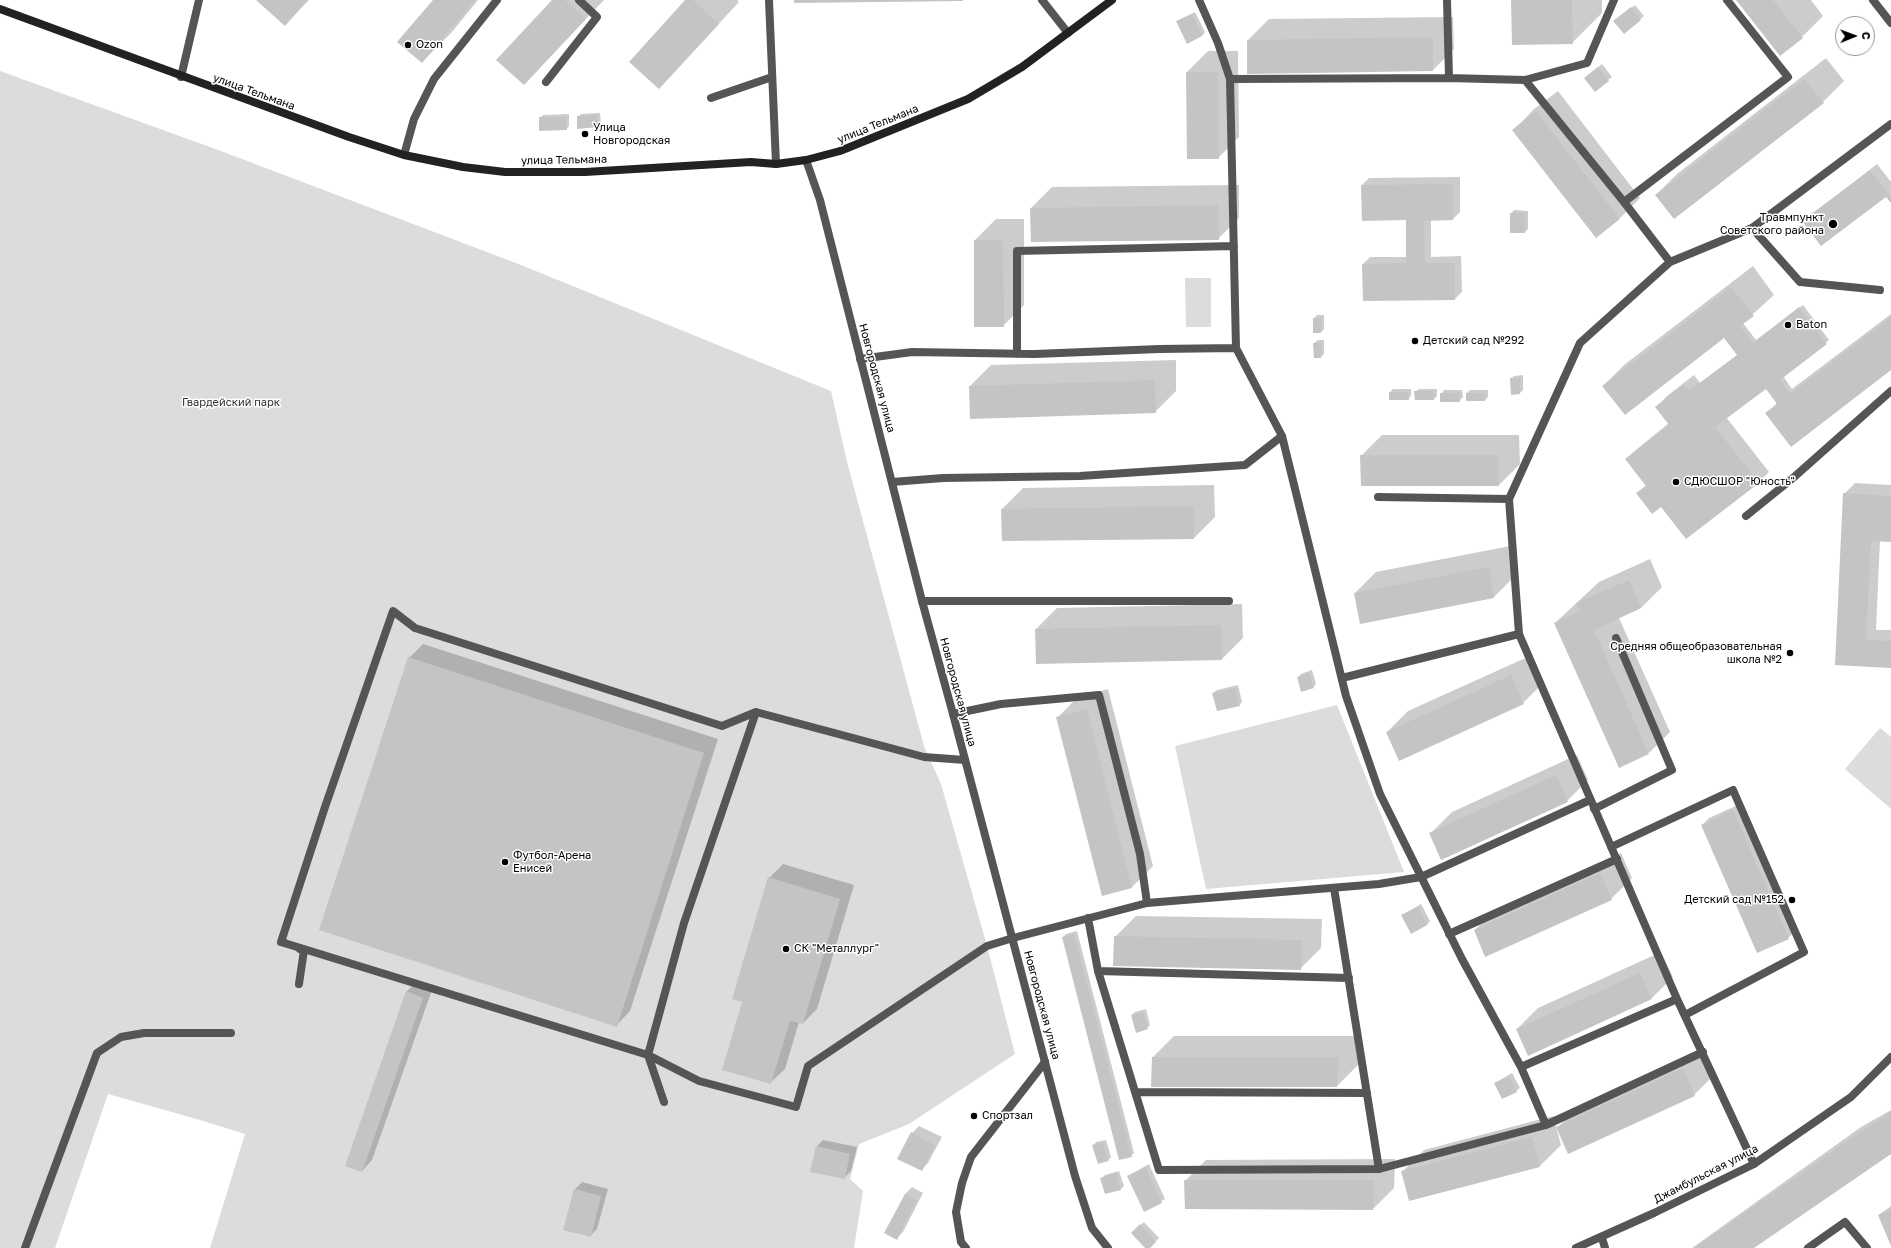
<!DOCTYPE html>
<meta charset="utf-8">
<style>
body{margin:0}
#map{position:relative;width:1891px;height:1248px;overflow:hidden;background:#fff;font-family:"Golos Text",sans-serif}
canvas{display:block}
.north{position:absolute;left:1835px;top:16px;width:40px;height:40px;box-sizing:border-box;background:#fff;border:1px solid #999;border-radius:50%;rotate:89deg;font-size:11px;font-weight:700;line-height:16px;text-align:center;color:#000}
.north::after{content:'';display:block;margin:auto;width:14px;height:18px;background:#000;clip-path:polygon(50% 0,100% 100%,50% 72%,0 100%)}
</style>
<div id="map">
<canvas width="1891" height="1248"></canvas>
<div class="north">С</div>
</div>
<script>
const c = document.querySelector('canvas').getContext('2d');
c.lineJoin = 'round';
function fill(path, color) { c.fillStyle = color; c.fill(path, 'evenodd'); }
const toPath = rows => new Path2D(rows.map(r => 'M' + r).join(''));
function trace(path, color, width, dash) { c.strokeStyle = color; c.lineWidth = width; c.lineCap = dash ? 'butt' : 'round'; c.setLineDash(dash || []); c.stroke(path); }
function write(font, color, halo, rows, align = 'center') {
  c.font = font + ' "Golos Text",sans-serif'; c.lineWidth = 3; c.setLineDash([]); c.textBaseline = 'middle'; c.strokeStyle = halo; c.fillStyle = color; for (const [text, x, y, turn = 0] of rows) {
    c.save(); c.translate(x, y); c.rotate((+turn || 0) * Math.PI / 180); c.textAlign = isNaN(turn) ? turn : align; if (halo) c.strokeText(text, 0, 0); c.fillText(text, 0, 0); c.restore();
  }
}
const green = toPath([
 [0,71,221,151,521,265,831,391,847,462,924,746,941,784,987,946,1015,1054,909,1124,859,1144,850,1179,863,1191,854,1248,210,1248,245,1134,200,1120,108,1094,55,1248,0,1248],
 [1185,278,1211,278,1211,327,1186,327],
 [1337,705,1404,872,1206,889,1175,746],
 [1880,728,1891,737,1891,809,1845,769]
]);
const shadow = toPath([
 [257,0,309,0,285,24],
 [434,0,478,0,452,32,422,62],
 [553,0,604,0,524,84],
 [686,0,737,0,739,2,659,88],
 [1512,0,1602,0,1602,13,1572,43],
 [1738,0,1811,0,1823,16,1802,37],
 [1635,5,1644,16,1624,33,1618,18],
 [1195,12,1205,32,1202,36,1177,21],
 [1453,17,1454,49,1433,70,1248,40,1269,19],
 [1208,51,1238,51,1239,137,1218,158,1187,72],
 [1826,58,1844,81,1823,102,1656,195,1677,174],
 [1602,64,1612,77,1608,80,1588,75],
 [1558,91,1640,198,1619,219,1514,130,1534,109],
 [600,113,601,123,598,126,578,117,581,114],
 [569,114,569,126,566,129,540,118,543,115],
 [1877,164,1891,182,1891,202,1887,196,1804,221],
 [1460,177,1460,212,1453,219,1431,220,1431,257,1461,256,1462,292,1455,299,1363,264,1370,257,1407,257,1407,219,1362,185,1369,178],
 [1239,185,1239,218,1218,239,1032,241,1031,208,1052,187],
 [1514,210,1528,211,1528,229,1525,232,1511,232,1511,214],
 [996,219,1024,219,1024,305,1003,326,975,240],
 [1753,266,1774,295,1743,323,1756,340,1803,305,1829,340,1783,376,1792,389,1891,314,1891,369,1767,414,1777,403,1766,387,1726,417,1769,472,1758,483,1662,505,1638,493,1646,485,1626,459,1637,449,1669,423,1656,407,1667,396,1694,375,1700,383,1738,355,1725,337,1603,386,1624,365],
 [1317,315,1324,315,1324,329,1321,332,1314,318],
 [1318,340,1324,340,1324,354,1321,357,1314,343],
 [1176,360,1176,391,1155,412,970,386,991,365],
 [1523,375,1523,390,1520,393,1511,379,1514,376],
 [1393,389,1411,389,1411,396,1408,399,1390,392],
 [1419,389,1437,389,1437,396,1434,399,1415,392],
 [1444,390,1462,390,1463,397,1459,401,1441,394],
 [1470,390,1488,390,1488,397,1485,400,1467,393],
 [1382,435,1519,435,1520,464,1499,485,1361,456],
 [1855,483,1891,485,1891,541,1880,540,1876,630,1891,630,1891,667,1836,664,1844,494],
 [1214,485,1215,517,1194,538,1003,540,1002,509,1023,488],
 [1510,546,1515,576,1494,597,1355,593,1376,572],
 [1650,559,1662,587,1641,608,1619,618,1670,732,1649,753,1555,623,1599,582],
 [1242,604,1243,638,1222,659,1036,629,1057,608],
 [423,644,718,739,630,1011,616,1026,409,658],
 [1532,655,1544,682,1523,703,1387,732,1408,711],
 [1312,670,1316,684,1313,687,1298,677,1301,674],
 [1238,685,1242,702,1239,705,1213,693,1217,690],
 [1108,689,1153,866,1132,887,1102,895,1057,718,1078,697],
 [1577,755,1588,780,1567,801,1431,833,1452,812],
 [1740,804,1795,931,1788,938,1702,825,1709,818],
 [1621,853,1632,878,1611,899,1475,930,1496,909],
 [783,864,854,885,817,1009,803,1023,799,1022,785,1069,770,1083,743,1002,769,878],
 [1421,904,1430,921,1427,925,1402,915],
 [1136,916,1322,919,1321,948,1300,969,1115,937],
 [1077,931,1134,1153,1131,1156,1063,937,1066,934],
 [1661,952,1673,977,1652,998,1517,1029,1538,1008],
 [418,981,433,987,372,1160,362,1171,346,1166,407,991],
 [1146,1009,1150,1025,1147,1028,1132,1015,1135,1012],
 [1174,1036,1358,1036,1358,1065,1337,1086,1153,1057],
 [1704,1048,1715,1074,1694,1095,1558,1127,1579,1106],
 [1512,1073,1520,1088,1516,1091,1495,1083],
 [1891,1110,1891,1153,1752,1248,1692,1248,1861,1127],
 [1553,1116,1561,1145,1540,1166,1403,1171,1424,1150],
 [919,1126,942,1137,928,1163,921,1170,912,1133],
 [823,1140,857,1147,851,1171,844,1178,816,1147],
 [1106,1140,1111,1157,1108,1161,1098,1163,1093,1146,1096,1142],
 [1395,1159,1394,1188,1373,1209,1185,1181,1206,1160],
 [1149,1164,1165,1199,1144,1210,1128,1176],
 [1119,1171,1124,1186,1121,1189,1102,1178,1105,1175],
 [582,1182,608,1189,597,1229,590,1236,565,1230,575,1189],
 [912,1187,923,1193,903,1232,896,1239,886,1233,905,1194],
 [1891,1206,1891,1244,1879,1215],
 [1144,1222,1159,1238,1149,1248,1146,1248,1132,1233]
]);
const building = toPath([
 [256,0,308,0,285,26],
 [433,0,475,0,422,63,397,42],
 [552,0,565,0,586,19,524,85,496,60],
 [685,0,693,0,719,24,659,89,629,62],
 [794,0,963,0,963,1,794,3],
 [1511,0,1572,0,1573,44,1512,45],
 [1736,0,1773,0,1803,38,1780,56],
 [1631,7,1641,20,1624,34,1613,21],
 [1192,14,1202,36,1187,44,1176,21],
 [1433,37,1433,71,1247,74,1247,40],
 [1598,67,1609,81,1595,92,1584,78],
 [1186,72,1218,72,1219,159,1187,159],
 [1804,79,1824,103,1674,219,1655,195],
 [1536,111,1620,219,1596,238,1512,130],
 [597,115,598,127,577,129,577,116],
 [539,117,566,117,567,130,539,131],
 [1870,170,1891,198,1891,203,1886,197,1821,246,1802,221],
 [1453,184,1453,220,1424,221,1425,263,1455,263,1455,300,1363,301,1362,264,1406,263,1406,220,1362,221,1361,185],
 [1218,205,1219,240,1031,242,1030,208],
 [1510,213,1525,213,1525,233,1510,233],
 [974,240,1003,240,1004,327,974,327],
 [1731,287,1754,316,1740,326,1753,343,1799,307,1827,344,1780,380,1790,394,1891,317,1891,370,1791,447,1765,413,1777,404,1766,389,1715,427,1759,483,1686,539,1661,507,1652,514,1636,493,1646,486,1625,459,1669,425,1655,407,1683,385,1689,391,1737,355,1724,338,1625,415,1602,386],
 [1313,318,1321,318,1321,333,1313,333],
 [1313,343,1321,343,1321,358,1314,358],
 [1510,378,1520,378,1520,394,1511,395],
 [1155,380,1156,413,970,419,969,386],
 [1414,391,1434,391,1434,400,1415,400],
 [1389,392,1408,392,1409,400,1389,400],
 [1440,393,1460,393,1460,402,1440,402],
 [1466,393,1485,393,1485,401,1466,401],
 [1360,455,1499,455,1499,486,1361,486],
 [1843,493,1891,496,1891,542,1871,541,1866,640,1891,641,1891,668,1835,665],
 [1194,506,1194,539,1002,541,1001,509],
 [1489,567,1494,598,1360,624,1354,593],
 [1629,580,1641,608,1594,630,1649,754,1619,768,1554,623,1580,611,1576,603],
 [1221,625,1222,660,1036,664,1035,629],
 [408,657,704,753,617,1027,319,930],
 [1309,673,1314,688,1301,692,1297,677],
 [1511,675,1524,704,1399,761,1386,732],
 [1235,688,1240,706,1217,711,1212,693],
 [1087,709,1132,888,1102,896,1056,717],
 [1556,775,1568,802,1441,860,1429,833],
 [1733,810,1789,939,1757,953,1701,825],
 [1600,873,1612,900,1485,957,1474,930],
 [768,877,840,899,803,1024,790,1021,771,1084,722,1070,742,1002,732,999],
 [1418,907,1427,925,1411,934,1401,915],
 [1074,934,1132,1157,1119,1160,1062,937],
 [1114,936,1302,940,1301,970,1113,966],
 [1640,973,1652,999,1528,1056,1516,1029],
 [406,991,423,998,362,1172,345,1166],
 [1143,1012,1148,1029,1136,1033,1131,1015],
 [1152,1057,1338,1057,1337,1087,1151,1087],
 [1683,1068,1695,1096,1568,1154,1556,1127],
 [1509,1076,1517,1092,1502,1099,1494,1083],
 [1891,1112,1891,1154,1754,1248,1694,1248,1847,1141],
 [911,1132,935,1145,922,1171,897,1159],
 [1532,1137,1540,1167,1409,1201,1401,1171],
 [1103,1142,1108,1161,1098,1164,1092,1145],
 [816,1146,850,1154,845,1179,810,1172],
 [1146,1167,1162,1203,1144,1212,1127,1176],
 [1116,1173,1121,1190,1105,1194,1100,1178],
 [1184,1180,1374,1180,1373,1210,1185,1209],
 [574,1189,601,1196,591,1237,563,1230],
 [905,1194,917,1200,897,1240,884,1233],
 [1891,1209,1891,1246,1878,1215],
 [1140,1224,1156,1242,1150,1248,1145,1248,1131,1233]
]);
const service = toPath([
 [769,0,776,164],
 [1042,0,1068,33],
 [1199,0,1218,43,1230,79,1236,348,1282,436,1346,696,1380,794,1462,959,1521,1067,1546,1125],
 [1447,0,1449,78],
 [181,77,199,0],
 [1230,79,1449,78,1525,80,1587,63,1614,0],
 [1525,80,1624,202,1788,77,1727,0],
 [546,82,597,17,579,0],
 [711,98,772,77],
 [404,155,414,119,434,79,497,0],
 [1624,202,1670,262],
 [1752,228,1800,282,1880,290],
 [1017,354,1017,251,1234,246],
 [860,359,912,352,1035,354,1159,349,1236,348],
 [892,482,943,478,1080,476,1245,465,1282,436],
 [1378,497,1509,499],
 [1746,516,1793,478,1891,391],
 [922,601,1229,601],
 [1342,678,1519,634],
 [953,714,1001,704,1099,695,1140,854,1147,903],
 [1594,809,1672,770,1616,638],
 [1611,847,1733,790,1765,863,1804,952,1685,1015],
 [1334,888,1379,1169],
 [1088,918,1098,971,1159,1170,1379,1169,1546,1125,1703,1052],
 [1449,934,1617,859],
 [281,942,648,1055,699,1081,796,1107,808,1066,987,946,1013,938,1147,903,1379,884,1421,877,1590,800],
 [285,943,281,942,325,807,393,611,415,628,722,726,756,712,924,757,965,760],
 [1098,971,1349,978],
 [299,984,304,950,300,949],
 [1521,1067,1677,999],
 [1135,1092,1367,1093],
 [664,1102,648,1055,684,923,756,712],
 [1754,1164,1677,999,1519,634,1509,499,1580,343,1670,262,1752,228,1891,124],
 [1602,1238,1605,1248],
 [25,1248,97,1053,121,1037,144,1033,231,1033],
 [966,1248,961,1242,956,1212,962,1183,971,1157,1045,1062],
 [1808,1248,1845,1222,1867,1248]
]);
const minor = toPath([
 [1873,0,1891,23],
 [806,160,820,200,922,601,953,714,1075,1176,1092,1228,1108,1248],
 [1576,1248,1654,1213,1754,1164,1851,1097,1891,1057]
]);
const secondary = toPath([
 [0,9,349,137,404,155,463,167,505,172,585,172,751,162,776,164,806,160,840,151,968,99,1022,67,1112,0]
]);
const markers = [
 [408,45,4,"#000"],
 [585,134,4,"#000"],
 [1833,224,5,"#000"],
 [1788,325,4,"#000"],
 [1415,341,4,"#000"],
 [1676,482,4,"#000"],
 [1790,653,4,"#000"],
 [505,862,4,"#000"],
 [1792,900,4,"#000"],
 [786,949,4,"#000"],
 [974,1116,4,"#000"]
];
const poiNames = [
 ["Ozon",416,45],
 ["Улица",593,128],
 ["Новгородская",593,141],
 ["Травмпункт",1824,218,"right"],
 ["Советского района",1824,231,"right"],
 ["Baton",1796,325],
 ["Детский сад №292",1423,341],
 ["СДЮСШОР \"Юность\"",1684,482],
 ["Средняя общеобразовательная",1782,647,"right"],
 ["школа №2",1782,660,"right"],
 ["Футбол-Арена",513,856],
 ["Енисей",513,869],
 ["Детский сад №152",1784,900,"right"],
 ["СК \"Металлург\"",794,949],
 ["Спортзал",982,1116]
];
const streetNames = [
 ["улица Тельмана",254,92,20],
 ["улица Тельмана",878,124,-22],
 ["улица Тельмана",564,160,-1],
 ["Новгородская улица",877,378,75],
 ["Новгородская улица",958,692,75],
 ["Новгородская улица",1042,1005,75],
 ["Джамбульская улица",1706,1174,-27]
];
const parkNames = [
 ["Гвардейский парк",231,403]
];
fill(green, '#dcdcdc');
fill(shadow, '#0003');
fill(building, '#c4c4c4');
trace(service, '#555', 8);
trace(minor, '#555', 8);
trace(secondary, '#222', 8);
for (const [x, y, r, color] of markers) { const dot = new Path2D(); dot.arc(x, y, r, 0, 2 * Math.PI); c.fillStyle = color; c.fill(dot); trace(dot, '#fff', 1.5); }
write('11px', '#000', '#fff', poiNames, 'left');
write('11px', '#000', '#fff', streetNames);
write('11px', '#333', '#fff', parkNames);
</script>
